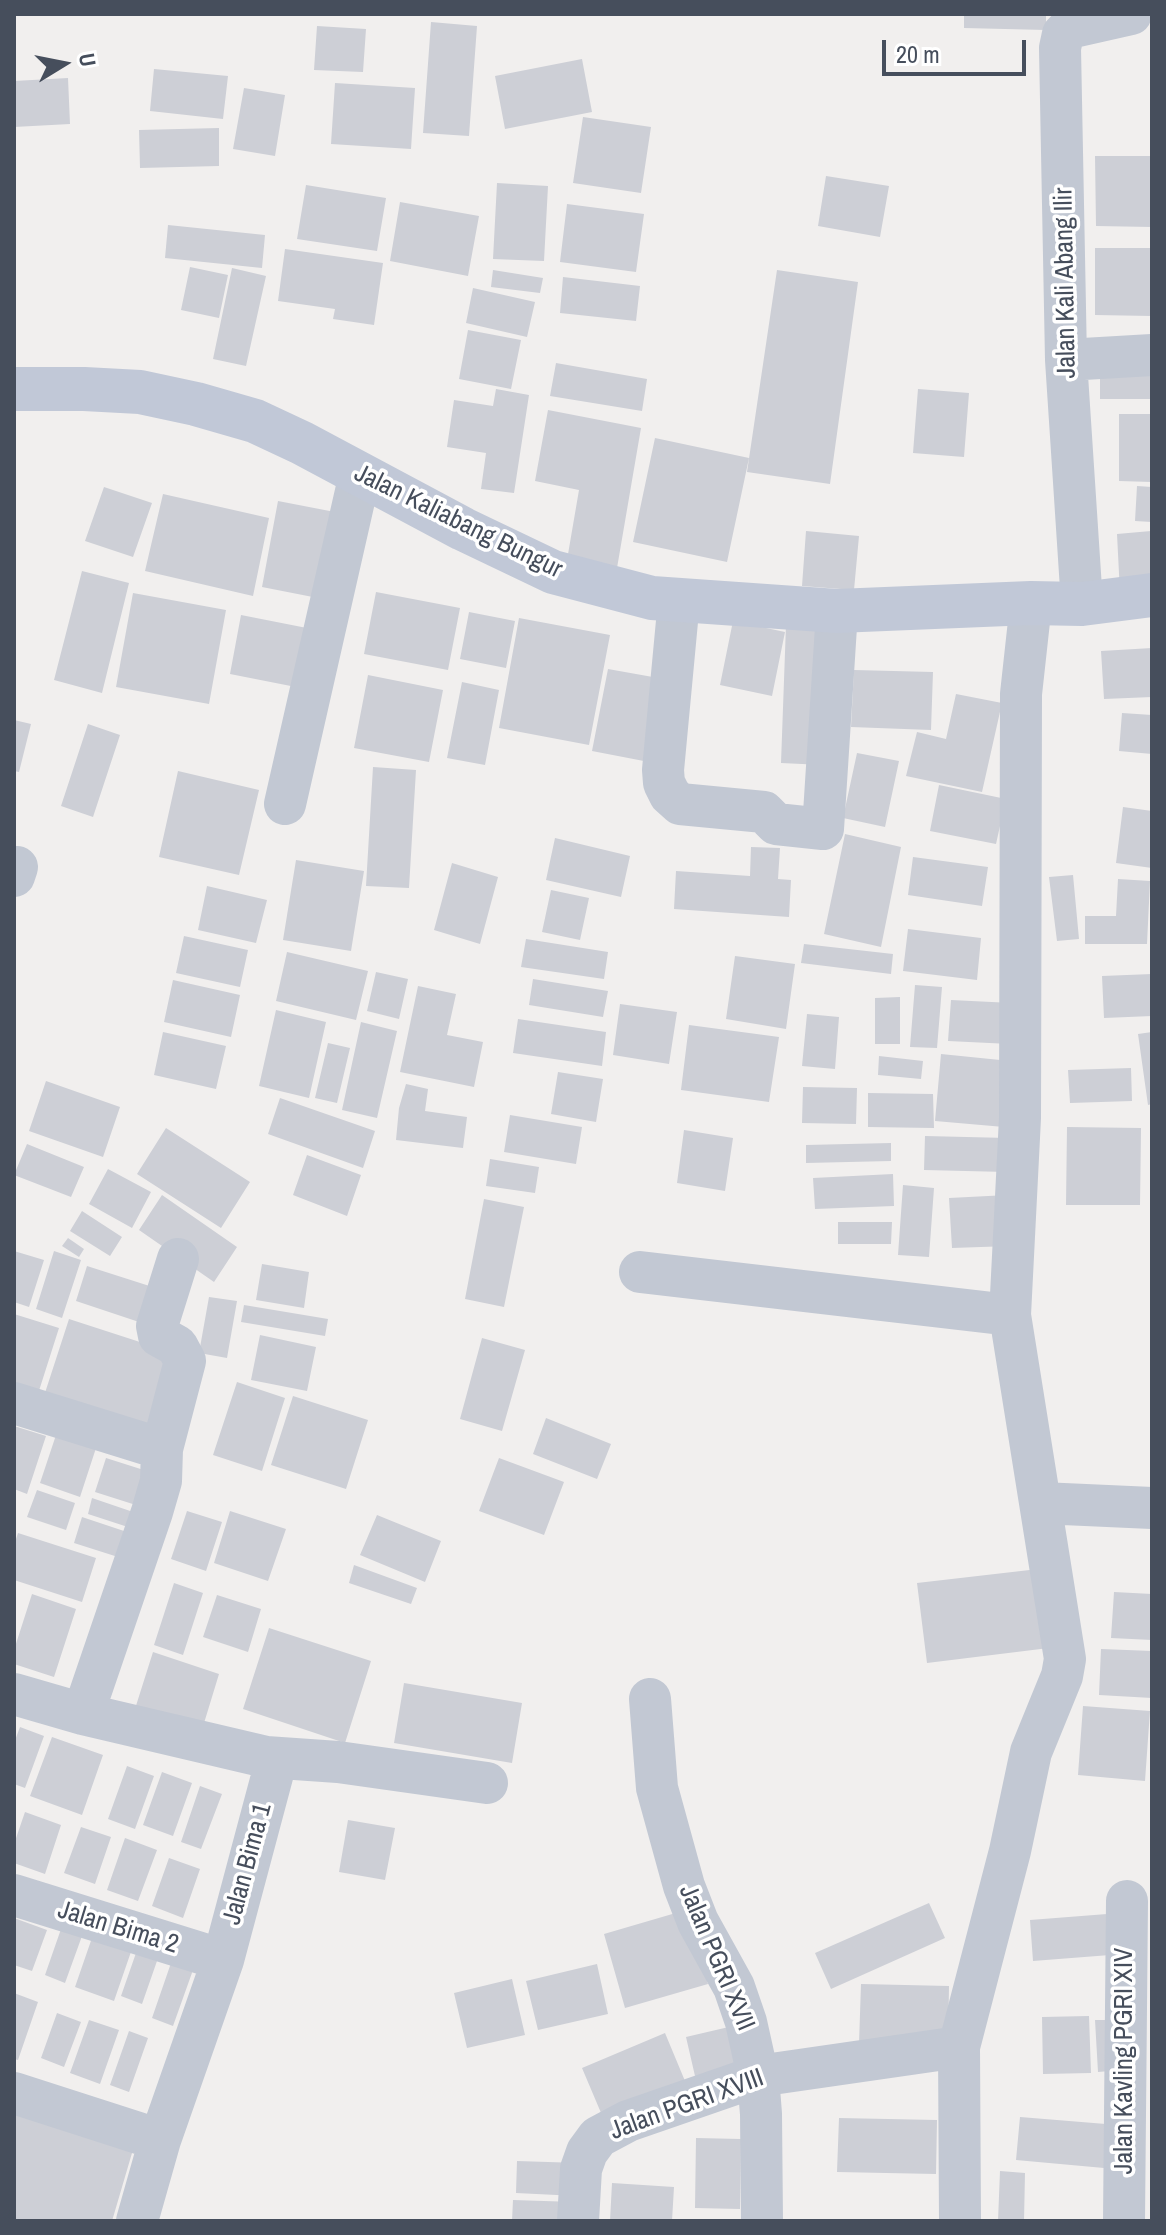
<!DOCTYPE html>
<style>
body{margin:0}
#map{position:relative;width:1166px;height:2235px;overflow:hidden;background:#f1efee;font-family:"Archivo Narrow",sans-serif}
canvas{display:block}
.frame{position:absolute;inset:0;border:16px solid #464e5c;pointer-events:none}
.north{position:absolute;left:24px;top:24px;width:80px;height:80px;-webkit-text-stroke:6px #fff;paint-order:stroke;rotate:80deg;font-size:22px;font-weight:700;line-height:32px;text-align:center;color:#464e5c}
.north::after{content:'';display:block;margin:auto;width:28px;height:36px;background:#464e5c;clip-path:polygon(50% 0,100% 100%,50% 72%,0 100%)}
.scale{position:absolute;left:882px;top:40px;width:144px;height:36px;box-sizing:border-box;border:4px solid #464e5c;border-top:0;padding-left:10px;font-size:24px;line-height:28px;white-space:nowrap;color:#464e5c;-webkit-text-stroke:6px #fff;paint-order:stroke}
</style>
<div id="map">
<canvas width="1166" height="2235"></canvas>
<div class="frame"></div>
<div class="north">U</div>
<div class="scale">20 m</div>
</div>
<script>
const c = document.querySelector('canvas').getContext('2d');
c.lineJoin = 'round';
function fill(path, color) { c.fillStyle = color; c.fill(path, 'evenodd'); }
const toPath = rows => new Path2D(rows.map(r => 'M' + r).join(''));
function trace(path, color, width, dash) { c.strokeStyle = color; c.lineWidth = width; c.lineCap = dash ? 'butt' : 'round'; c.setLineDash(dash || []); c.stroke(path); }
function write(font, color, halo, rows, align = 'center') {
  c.font = font + ' "Archivo Narrow",sans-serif'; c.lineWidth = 7; c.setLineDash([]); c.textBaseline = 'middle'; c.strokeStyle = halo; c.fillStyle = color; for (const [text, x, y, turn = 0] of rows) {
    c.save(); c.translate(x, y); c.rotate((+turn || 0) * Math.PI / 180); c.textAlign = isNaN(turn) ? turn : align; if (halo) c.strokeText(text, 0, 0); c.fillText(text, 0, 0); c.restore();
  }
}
const building = toPath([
 [964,14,1046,14,1046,30,964,28],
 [431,22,477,26,469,136,423,133],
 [317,26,366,29,363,72,314,70],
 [582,59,592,112,505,129,495,76],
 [154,69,228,76,223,119,150,111],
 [68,78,70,124,14,127,14,81],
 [335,83,415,88,411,149,331,144],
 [244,88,285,95,275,156,233,149],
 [583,117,651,127,641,193,573,183],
 [219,128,219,166,140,168,139,130],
 [1095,156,1152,156,1152,227,1096,226],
 [826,176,889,186,880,237,818,226],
 [497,183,548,186,544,261,493,259],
 [306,185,386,198,377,251,297,239],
 [400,202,479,216,468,276,390,261],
 [567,204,644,214,636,272,560,262],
 [168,225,265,235,262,268,165,258],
 [1095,248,1152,248,1152,316,1095,315],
 [285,249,383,263,374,325,333,319,335,309,278,301],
 [190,267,228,275,219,318,181,310],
 [232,268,266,276,246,366,213,359],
 [493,270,543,278,540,293,491,287],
 [777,270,858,282,830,484,747,472],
 [563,277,640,286,636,321,560,313],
 [473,288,535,302,527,337,466,323],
 [468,330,521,340,511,389,459,379],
 [556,363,647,379,642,411,550,396],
 [1100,364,1152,364,1152,399,1100,399],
 [496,389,529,395,514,493,481,489,486,453,447,447,454,400,493,406],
 [918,389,969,393,964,457,913,453],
 [548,410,641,428,617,568,567,560,579,490,535,481],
 [1119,414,1152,414,1152,482,1119,481],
 [655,438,749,458,727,562,633,542],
 [1137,486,1152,487,1152,522,1135,521],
 [104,487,152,503,133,557,85,541],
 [163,494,269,518,253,596,145,571],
 [278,501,340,513,323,599,262,587],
 [806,531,859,536,854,590,802,586],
 [1151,531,1152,591,1120,593,1117,534],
 [82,571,129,583,102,693,54,680],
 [376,592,460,608,448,670,364,654],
 [133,593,226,610,209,704,116,687],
 [469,612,515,621,506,668,460,659],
 [241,615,317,630,306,689,230,674],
 [519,618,610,635,589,745,499,728],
 [733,621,785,632,772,696,720,685],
 [786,625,828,627,823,765,781,763],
 [1152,648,1152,697,1104,699,1101,651],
 [608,669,664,679,649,762,592,751],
 [854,670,933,672,931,730,851,727],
 [368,675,443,690,429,762,354,748],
 [462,682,499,690,485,765,447,758],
 [956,694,1002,703,982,792,906,776,917,732,946,739],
 [1122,713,1152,715,1152,754,1119,751],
 [14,720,31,724,19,772,14,771],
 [88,724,120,735,93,817,61,806],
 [857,753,899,761,885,827,843,818],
 [373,767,416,770,409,888,366,886],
 [178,771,259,790,239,875,159,857],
 [939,785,1006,799,996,844,930,831],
 [1123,807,1152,811,1152,868,1116,863],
 [845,834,901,847,881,947,824,934],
 [555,838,630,856,621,897,546,880],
 [751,847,780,848,778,879,791,880,789,917,674,909,676,871,750,876],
 [913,857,988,867,982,906,908,895],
 [296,860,364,871,351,951,283,940],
 [452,863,498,877,480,944,434,930],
 [1073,875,1079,939,1057,941,1049,877],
 [1118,879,1150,881,1147,944,1085,944,1085,916,1116,916],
 [207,886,267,900,256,943,198,930],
 [551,890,589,898,580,940,542,932],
 [908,929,981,938,977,980,903,971],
 [184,936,248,950,240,987,176,973],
 [526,939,608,952,604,979,521,967],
 [804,944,893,954,891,974,801,963],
 [287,952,368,971,356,1020,276,1001],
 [735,956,795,964,786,1029,726,1019],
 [376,972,408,979,399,1019,367,1011],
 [1152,974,1152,1016,1104,1018,1102,976],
 [533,979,608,991,603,1017,529,1005],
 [173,980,240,995,231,1037,164,1022],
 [915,985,942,987,937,1048,910,1047],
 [418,986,456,994,447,1035,483,1042,474,1087,400,1072],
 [900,997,900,1044,875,1044,875,998],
 [951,1000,1012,1003,1010,1044,948,1041],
 [620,1004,677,1012,669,1064,613,1055],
 [276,1010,326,1022,309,1098,259,1086],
 [807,1014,839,1017,835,1069,802,1066],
 [518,1019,606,1032,602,1066,513,1053],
 [361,1022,397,1031,377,1118,342,1110],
 [689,1025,779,1037,769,1102,681,1090],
 [163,1032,226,1046,216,1089,154,1075],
 [1152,1032,1152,1104,1148,1105,1138,1034],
 [328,1043,350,1048,337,1103,315,1098],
 [941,1054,1010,1061,1004,1127,935,1121],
 [879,1056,923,1061,921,1079,878,1075],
 [1131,1068,1132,1101,1070,1103,1068,1070],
 [558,1072,603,1079,596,1122,551,1114],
 [46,1081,120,1107,103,1157,29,1131],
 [406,1084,428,1089,425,1111,467,1117,463,1148,396,1140,399,1108],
 [803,1087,857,1088,856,1124,802,1123],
 [868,1093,933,1094,934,1128,868,1127],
 [280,1098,375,1131,363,1168,268,1134],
 [510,1115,582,1127,576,1164,504,1152],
 [1067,1127,1141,1128,1140,1205,1066,1205],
 [166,1128,250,1182,221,1228,137,1174],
 [684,1130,733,1138,725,1191,677,1183],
 [925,1136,1008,1138,1007,1172,924,1170],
 [891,1143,891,1161,806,1163,806,1145],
 [27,1144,84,1167,71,1197,14,1175],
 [307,1155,361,1175,347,1216,293,1195],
 [490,1159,539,1167,535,1193,486,1186],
 [108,1169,151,1192,132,1228,89,1204],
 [893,1174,894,1206,815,1209,813,1178],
 [903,1185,934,1188,929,1257,898,1255],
 [162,1195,237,1247,214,1282,139,1230],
 [1008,1195,1010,1246,952,1248,949,1198],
 [484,1199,524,1207,504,1307,465,1299],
 [82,1211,122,1237,110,1256,70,1231],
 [838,1222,892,1222,891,1244,838,1244],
 [68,1238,84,1249,79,1257,62,1246],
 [14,1251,44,1260,29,1307,14,1302],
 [54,1251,81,1260,62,1318,36,1309],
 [262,1264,309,1272,304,1308,256,1300],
 [87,1266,162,1290,151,1326,76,1301],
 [209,1297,237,1301,227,1358,199,1353],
 [244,1305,328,1319,325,1336,241,1322],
 [14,1314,59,1328,37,1397,14,1389],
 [69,1319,180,1355,154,1435,43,1399],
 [260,1335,316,1347,307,1391,251,1380],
 [482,1338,525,1350,502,1431,460,1419],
 [237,1382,285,1398,262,1471,213,1455],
 [293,1396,368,1420,346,1489,271,1465],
 [546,1418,611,1444,597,1479,533,1454],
 [14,1426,46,1436,27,1494,14,1489],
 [56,1435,96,1448,80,1497,40,1483],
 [106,1458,150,1472,139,1506,95,1492],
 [499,1458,564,1482,544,1535,479,1511],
 [37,1490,75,1503,66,1530,27,1517],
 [92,1498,139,1514,134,1529,88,1514],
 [187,1511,222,1522,206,1571,171,1559],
 [230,1511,286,1529,268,1581,214,1563],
 [377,1515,441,1541,425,1582,360,1555],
 [82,1517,127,1532,118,1557,74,1543],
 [18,1533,96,1558,82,1602,14,1580,14,1545],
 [354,1565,417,1588,411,1604,349,1583],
 [1047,1568,1057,1647,927,1663,917,1583],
 [174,1583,203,1593,183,1655,154,1645],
 [1114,1592,1152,1594,1152,1640,1111,1638],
 [32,1594,76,1609,54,1677,14,1664,14,1650],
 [217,1595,261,1609,248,1652,203,1637],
 [269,1628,371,1661,345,1743,243,1709],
 [1101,1649,1152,1651,1152,1698,1099,1695],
 [153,1652,219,1674,201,1733,134,1712],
 [404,1683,522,1703,512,1763,394,1743],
 [1083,1706,1150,1711,1145,1781,1078,1775],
 [20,1727,44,1736,25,1788,14,1784,14,1743],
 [52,1737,103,1755,82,1815,30,1796],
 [127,1766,154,1776,135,1829,108,1819],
 [162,1772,192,1783,173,1836,143,1825],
 [200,1786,222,1794,201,1849,181,1842],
 [25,1812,61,1825,45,1874,14,1863,14,1844],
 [348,1820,395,1828,385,1880,339,1872],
 [81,1827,111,1837,95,1884,64,1873],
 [125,1838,157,1850,138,1901,107,1890],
 [169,1858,200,1869,183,1918,152,1906],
 [929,1903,945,1938,831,1989,815,1953],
 [686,1910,708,1984,625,2008,604,1934],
 [1107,1914,1110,1955,1033,1961,1030,1920],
 [14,1918,47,1930,32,1971,14,1965],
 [61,1929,82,1936,65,1983,45,1975],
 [94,1932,133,1946,114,2001,75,1987],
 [136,1953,157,1961,142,2004,121,1996],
 [171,1963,193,1970,173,2026,152,2018],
 [597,1964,608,2014,538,2030,526,1981],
 [512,1979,525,2035,467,2048,454,1993],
 [861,1984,949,1986,948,2046,859,2044],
 [14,1993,38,2002,18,2060,14,2059],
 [57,2013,81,2022,64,2067,41,2058],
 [1089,2016,1091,2073,1043,2074,1042,2017],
 [89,2020,119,2030,100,2084,70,2073],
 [1095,2020,1108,2020,1110,2071,1098,2072],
 [733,2026,746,2077,698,2089,686,2037],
 [129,2031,148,2038,129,2092,110,2085],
 [665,2033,690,2093,607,2127,582,2068],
 [14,2101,137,2136,112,2221,14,2221],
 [1020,2117,1118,2125,1115,2169,1016,2160],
 [839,2118,937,2120,936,2174,837,2172],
 [696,2138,741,2139,740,2209,695,2208],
 [517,2161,579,2163,577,2196,516,2193],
 [1000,2171,1025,2173,1024,2221,998,2221],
 [612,2183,674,2187,672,2221,610,2221],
 [513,2200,575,2202,574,2221,512,2221]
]);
const street = toPath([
 [1066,360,1152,355],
 [679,600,663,770,664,783,670,795,680,804,764,812,776,824,823,829,837,611],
 [1082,604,1066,360,1060,48,1063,34,1069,28,1131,14],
 [285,804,360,474],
 [14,876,17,867],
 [640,1272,1010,1315],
 [14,1403,162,1449,161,1481,152,1512,83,1714],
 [162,1449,185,1361,177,1346,159,1336,157,1326,178,1259],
 [1041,1503,1152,1508],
 [14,1694,83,1714,266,1757,338,1762,487,1783],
 [650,1699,657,1788,684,1886,698,1922,734,1987,746,2022,758,2076,761,2114,762,2221],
 [14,1895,223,1960],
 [14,2093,160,2140],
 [137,2221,160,2140,223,1960,274,1769,272,1761,266,1757],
 [578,2221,581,2169,587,2152,598,2137,628,2121,758,2076,959,2047],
 [960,2221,959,2047,1010,1851,1031,1752,1062,1676,1065,1659,1010,1315,1020,1118,1021,694,1031,603],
 [1124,2221,1127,1901]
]);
const secondary = toPath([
 [14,389,84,389,140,392,196,404,255,421,302,443,463,529,553,572,652,598,837,611,1031,603,1082,604,1152,595]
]);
const streetNames = [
 ["Jalan Kali Abang Ilir",1066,283,-91],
 ["Jalan Kaliabang Bungur",458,522,26],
 ["Jalan Bima 1",248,1864,-75],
 ["Jalan Bima 2",118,1928,17],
 ["Jalan PGRI XVII",716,1958,67],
 ["Jalan Kavling PGRI XIV",1125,2061,-90],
 ["Jalan PGRI XVIII",687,2105,-20]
];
fill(building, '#cdcfd6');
trace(street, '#c2c8d3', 42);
trace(secondary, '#c1c8d7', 44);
write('26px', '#464e5c', '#fff', streetNames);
</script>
